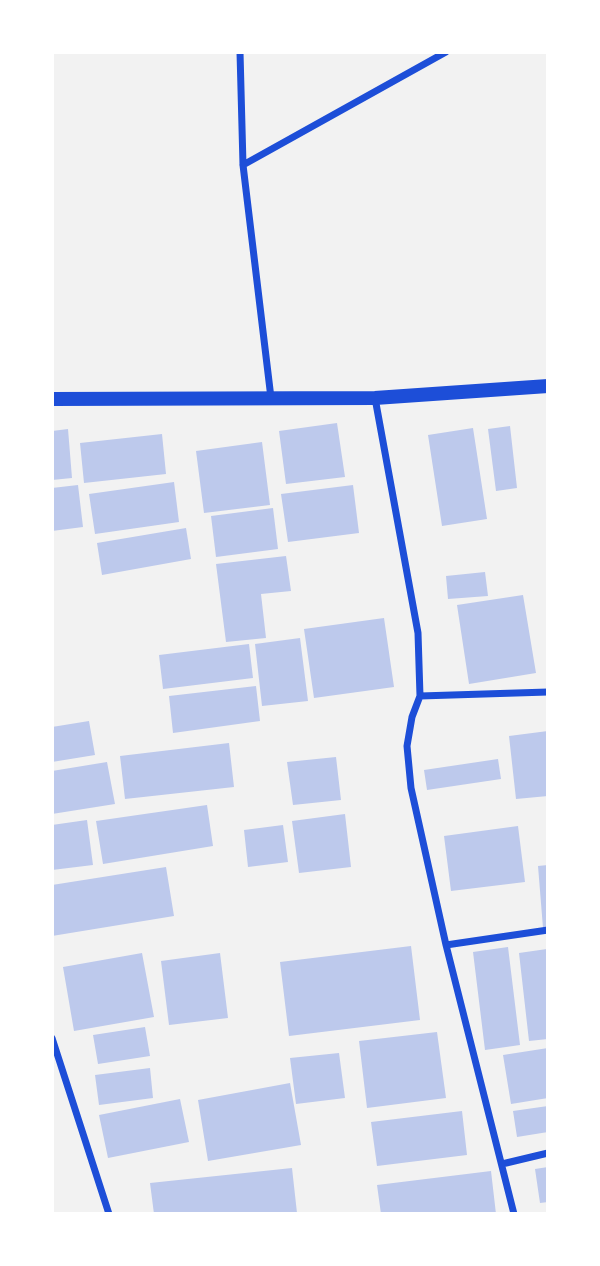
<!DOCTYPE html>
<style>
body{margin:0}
#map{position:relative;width:600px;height:1266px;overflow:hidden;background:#f2f2f2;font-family:"Titillium Web",sans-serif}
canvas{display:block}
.frame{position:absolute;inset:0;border:54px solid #fff;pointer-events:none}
</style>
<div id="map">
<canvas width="600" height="1266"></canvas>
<div class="frame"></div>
</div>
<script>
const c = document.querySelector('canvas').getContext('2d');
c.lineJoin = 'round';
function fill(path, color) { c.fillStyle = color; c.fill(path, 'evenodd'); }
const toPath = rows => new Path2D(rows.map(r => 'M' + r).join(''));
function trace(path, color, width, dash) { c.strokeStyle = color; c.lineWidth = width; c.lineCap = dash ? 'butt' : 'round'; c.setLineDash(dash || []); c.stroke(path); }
const building = toPath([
 [337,423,345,477,286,484,279,431],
 [510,426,517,488,496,491,488,429],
 [473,428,487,519,442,526,428,435],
 [68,429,72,478,52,480,52,431],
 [162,434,166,474,84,483,80,443],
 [262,442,270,505,204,513,196,451],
 [174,482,179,522,95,534,89,494],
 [78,485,83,527,52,531,52,488],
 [353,485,359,533,288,542,281,494],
 [273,508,278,549,216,557,211,516],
 [186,528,191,559,102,575,97,543],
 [286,556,291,591,261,594,266,638,226,642,216,564],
 [485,572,488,596,448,599,446,576],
 [523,595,536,673,469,684,457,605],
 [384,618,394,687,314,698,304,629],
 [300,638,308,701,262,706,255,644],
 [249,644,253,678,163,689,159,655],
 [256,686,260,721,173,733,169,696],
 [89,721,95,755,52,762,52,727],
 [548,731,548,796,516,799,509,736],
 [229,743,234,787,125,799,120,756],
 [336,757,341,800,293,805,287,762],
 [498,759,501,779,427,790,424,770],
 [107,762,115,804,52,814,52,771],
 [207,805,213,846,103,864,96,821],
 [345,814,351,867,299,873,292,821],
 [87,820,93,865,52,870,52,825],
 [283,825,288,862,248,867,244,830],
 [518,826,525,882,451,891,444,836],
 [548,865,548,927,543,928,538,866],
 [166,867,174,916,52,936,52,885],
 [411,946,420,1020,289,1036,280,962],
 [508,947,520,1045,485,1050,473,952],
 [547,949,548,1039,529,1041,519,953],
 [142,953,154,1017,74,1031,63,967],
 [220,953,228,1018,169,1025,161,961],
 [145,1027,150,1056,98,1064,93,1035],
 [437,1032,446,1098,367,1108,359,1041],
 [548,1048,548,1098,511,1104,503,1055],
 [339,1053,345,1098,296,1104,290,1058],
 [150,1068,153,1098,99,1105,95,1075],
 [290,1083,301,1145,208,1161,198,1100],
 [180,1099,189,1142,108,1158,99,1115],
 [548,1106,548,1132,517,1137,513,1111],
 [462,1111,467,1155,377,1166,371,1122],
 [548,1167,548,1202,540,1203,535,1169],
 [292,1168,297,1213,154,1214,150,1183],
 [491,1171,496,1214,381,1214,377,1185]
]);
const minor = toPath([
 [240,52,243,165,271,398],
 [243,165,446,52],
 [375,398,418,633,420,696,412,717,407,746,411,788,446,945,514,1214],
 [420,696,548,692],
 [446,945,548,930],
 [52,1038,109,1214],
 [502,1164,548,1153]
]);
const secondary = toPath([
 [52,399,375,398,548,386]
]);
fill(building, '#bdc9ec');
trace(minor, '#1d4ed8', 7);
trace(secondary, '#1d4ed8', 14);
</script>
